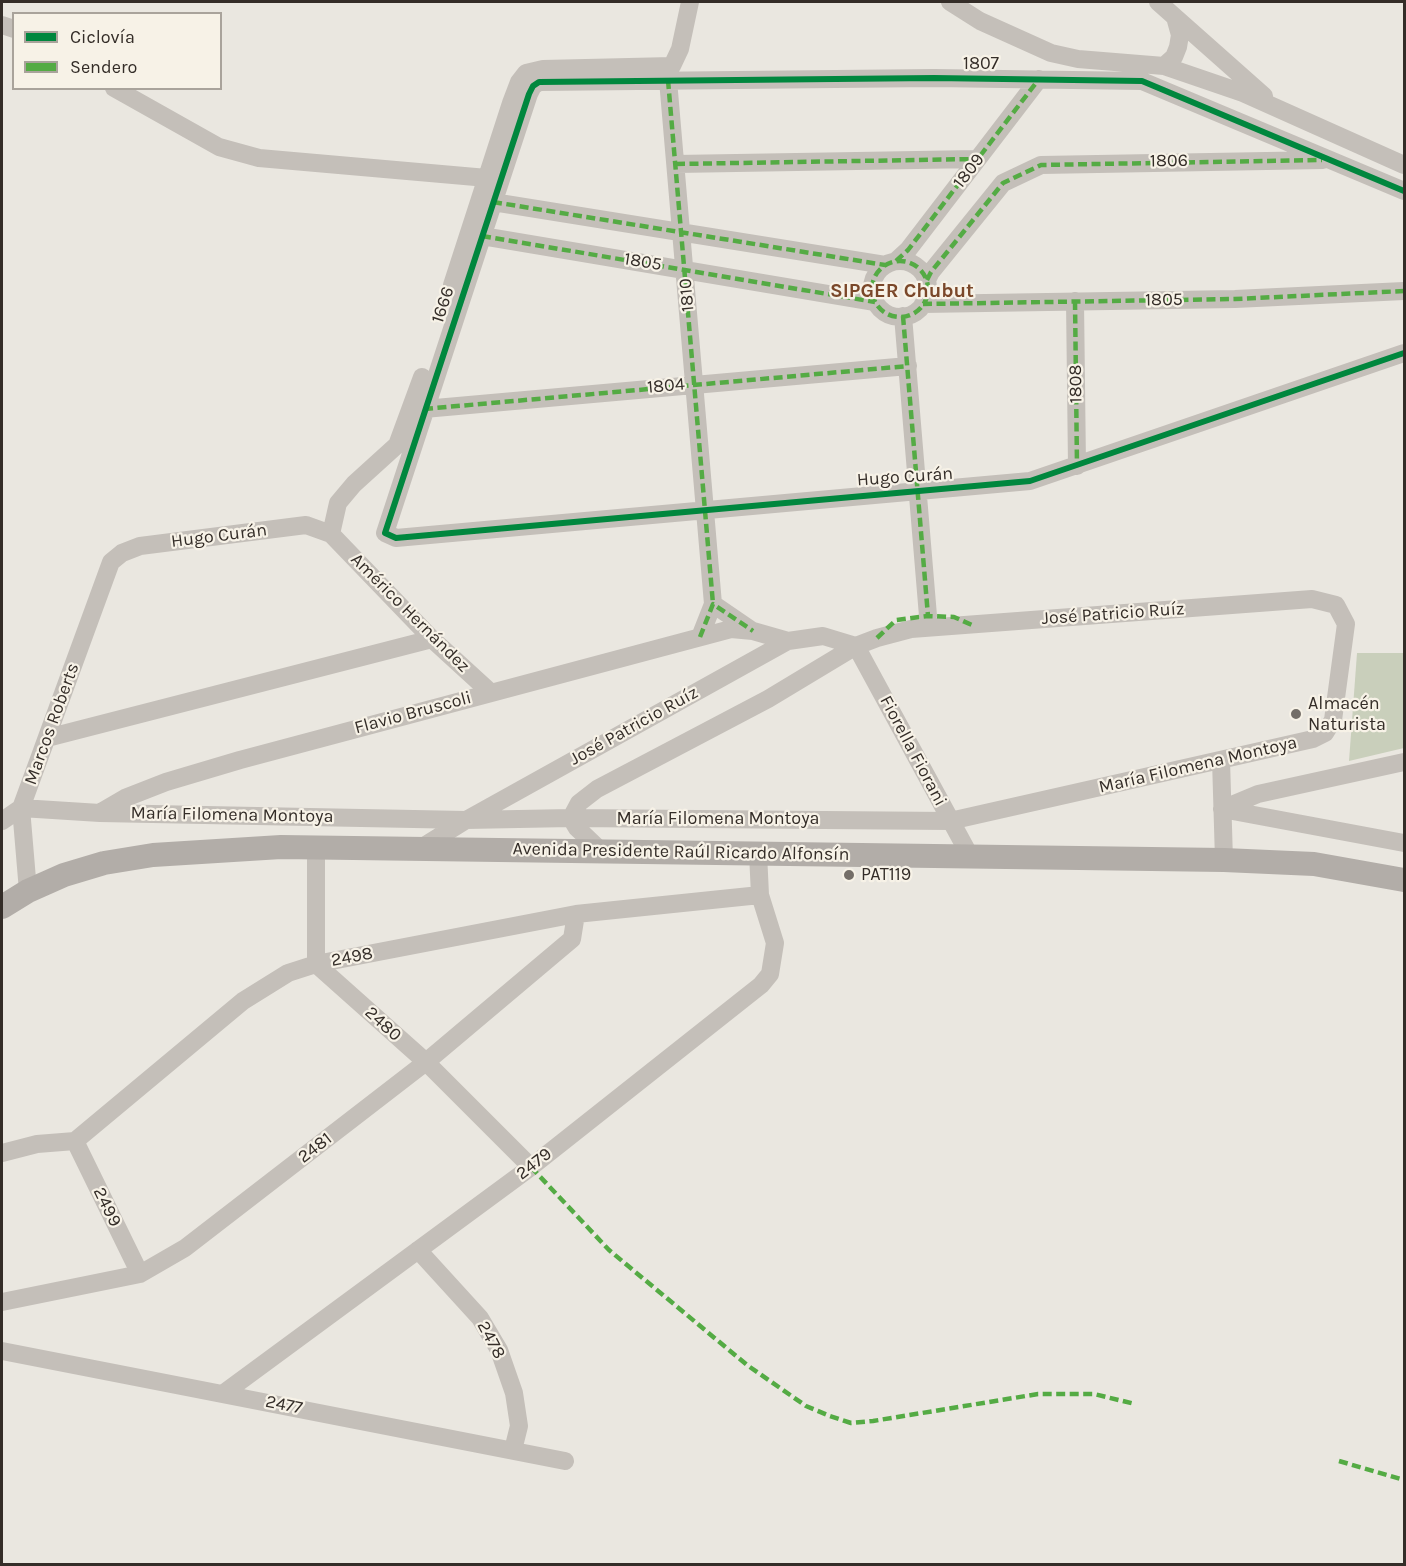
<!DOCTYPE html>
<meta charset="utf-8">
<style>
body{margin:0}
#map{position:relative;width:1406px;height:1566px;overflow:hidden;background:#eae7e0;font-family:Karla,sans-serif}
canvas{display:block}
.frame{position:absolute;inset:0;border:3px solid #342d28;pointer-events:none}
.legend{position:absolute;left:12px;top:12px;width:210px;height:78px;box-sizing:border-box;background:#f7f2e7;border:2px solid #a9a39b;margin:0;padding:8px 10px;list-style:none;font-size:18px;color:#342d28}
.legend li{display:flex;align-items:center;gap:12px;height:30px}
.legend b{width:30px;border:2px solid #a9a39b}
</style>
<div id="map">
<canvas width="1406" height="1566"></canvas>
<div class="frame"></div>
<ul class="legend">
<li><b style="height:8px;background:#00873e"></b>Ciclovía</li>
<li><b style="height:8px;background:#54ab44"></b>Sendero</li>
</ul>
</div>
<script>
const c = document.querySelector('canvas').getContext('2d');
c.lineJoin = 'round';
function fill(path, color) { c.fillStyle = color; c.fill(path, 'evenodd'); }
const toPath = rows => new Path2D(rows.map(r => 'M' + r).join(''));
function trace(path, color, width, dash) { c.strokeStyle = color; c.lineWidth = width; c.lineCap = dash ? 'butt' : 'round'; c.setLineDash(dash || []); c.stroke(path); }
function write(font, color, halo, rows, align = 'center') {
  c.font = font + ' Karla,sans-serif'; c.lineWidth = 4.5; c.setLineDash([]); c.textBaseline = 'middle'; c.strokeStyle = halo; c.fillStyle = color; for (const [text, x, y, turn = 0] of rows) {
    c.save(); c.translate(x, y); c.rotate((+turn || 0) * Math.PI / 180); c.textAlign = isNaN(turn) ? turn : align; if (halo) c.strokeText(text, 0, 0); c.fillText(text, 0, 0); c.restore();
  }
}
const green = toPath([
 [1357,653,1404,653,1404,748,1349,761]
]);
const minor = toPath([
 [950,2,980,21,1051,53,1078,59,1164,66,1243,93,1404,165],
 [1158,2,1264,96],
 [2,25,14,29],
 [1164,66,1174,57,1178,47,1180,35,1175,17],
 [668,80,713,604],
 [114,88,219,147,259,158,487,178],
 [676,164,977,159],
 [1404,191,1142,81,934,78,539,82,533,86,529,94,385,533,396,538,1030,481,1404,353],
 [493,202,885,265],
 [482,236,875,302],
 [896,261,908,250,1039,79],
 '872 289a28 28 0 1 1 56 0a28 28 0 1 1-56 0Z',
 [927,280,931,272,1003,183,1041,165,1323,160],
 [452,285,511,103,519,82,526,73,543,69,672,66,680,49,690,2],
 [1075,301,1077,466],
 [923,304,1235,299,1404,291],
 [903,316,928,616],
 [424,409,908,366],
 [331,534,338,503,354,484,397,445,422,377],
 [700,637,713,604,751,630],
 [856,646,970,856],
 [47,738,432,639],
 [1221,760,1224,860],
 [21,808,100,813,466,820,571,818,950,821,1313,739,1325,733,1333,720,1346,624,1336,605,1312,599,911,629,877,638,856,646,768,699,597,789,579,803,571,818,577,828,601,851],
 [1222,809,1258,794,1404,762],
 [1222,809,1404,843],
 [101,812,125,798,166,782,240,760,731,629,753,631,788,641],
 [2,821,21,808],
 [316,848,316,964,426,1062,531,1167],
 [421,848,466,820,788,641,823,636,856,646],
 [28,891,21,808,111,562,122,553,140,546,306,525,331,534,432,639,490,692],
 [75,1141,140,1274],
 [2,1153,37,1144,75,1141,243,1001,288,973,316,964,576,914,760,895],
 [418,1250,480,1318,499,1350,514,1393,519,1426,513,1450],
 [2,1302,140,1274,185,1248,426,1062,572,939,576,914],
 [2,1351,565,1461],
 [224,1393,531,1167,761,985,770,974,775,943,760,895,758,853]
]);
const major = toPath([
 [2,907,28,891,64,875,104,863,153,855,281,847,1224,860,1314,864,1404,880]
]);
const quiet = toPath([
 [668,80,713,604],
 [676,164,977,159],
 [493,202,885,265],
 [482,236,875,302],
 [896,261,908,250,1039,79],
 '872 289a28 28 0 1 1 56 0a28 28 0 1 1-56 0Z',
 [927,280,931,272,1003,183,1041,165,1322,160],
 [1075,301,1077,466],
 [923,304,1235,299,1404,291],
 [903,316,928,616],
 [424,409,908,366],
 [700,637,713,604,753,631],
 [877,638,896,620,928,616,954,617,972,625],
 [531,1167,609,1250,747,1365,806,1406,830,1416,851,1423,873,1421,1038,1394,1094,1394,1135,1404],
 [1339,1461,1404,1480]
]);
const cycleway = toPath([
 [1404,191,1142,81,934,78,539,82,533,86,529,94,385,533,396,538,1030,481,1404,353]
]);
const markers = [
 [1296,714,6,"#746e68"],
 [849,875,6,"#746e68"]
];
const streetNames = [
 ["1807",981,64],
 ["1806",1169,161,-1],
 ["1809",969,171,-52],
 ["1805",643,262,9],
 ["1810",687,295,-95],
 ["1805",1164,300,-1],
 ["1666",443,305,-72],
 ["1808",1076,384,-91],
 ["1804",666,386,-5],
 ["Hugo Curán",905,477,-4],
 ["Hugo Curán",219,536,-7],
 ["Américo Hernández",410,613,45],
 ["José Patricio Ruíz",1113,614,-4],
 ["Flavio Bruscoli",413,713,-15],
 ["Marcos Roberts",52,724,-70],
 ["José Patricio Ruíz",634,726,-29],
 ["Fiorella Fiorani",913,751,62],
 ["María Filomena Montoya",1198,765,-13],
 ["María Filomena Montoya",232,815,1],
 ["María Filomena Montoya",718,819],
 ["Avenida Presidente Raúl Ricardo Alfonsín",681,852,1],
 ["2498",352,957,-11],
 ["2480",383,1024,42],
 ["2481",315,1148,-38],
 ["2479",534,1164,-38],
 ["2499",107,1207,64],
 ["2478",491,1340,62],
 ["2477",284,1405,11]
];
const poiNames = [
 ["Almacén",1308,704],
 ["Naturista",1308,725],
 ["PAT119",861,875]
];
const neighbourhoodNames = [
 ["SIPGER Chubut",902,291]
];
fill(green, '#c9cfbb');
trace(minor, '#c4bfb9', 18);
trace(major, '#b2ada8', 24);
trace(quiet, '#54ab44', 4.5, [9, 4.5]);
trace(cycleway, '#00873e', 6);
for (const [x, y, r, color] of markers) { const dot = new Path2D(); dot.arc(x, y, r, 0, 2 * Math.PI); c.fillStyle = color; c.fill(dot); trace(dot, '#f7f2e7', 2); }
write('18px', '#342d28', '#f7f2e7', streetNames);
write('18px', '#342d28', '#f7f2e7', poiNames, 'left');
write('bold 20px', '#7a4729', '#f7f2e7', neighbourhoodNames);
</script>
